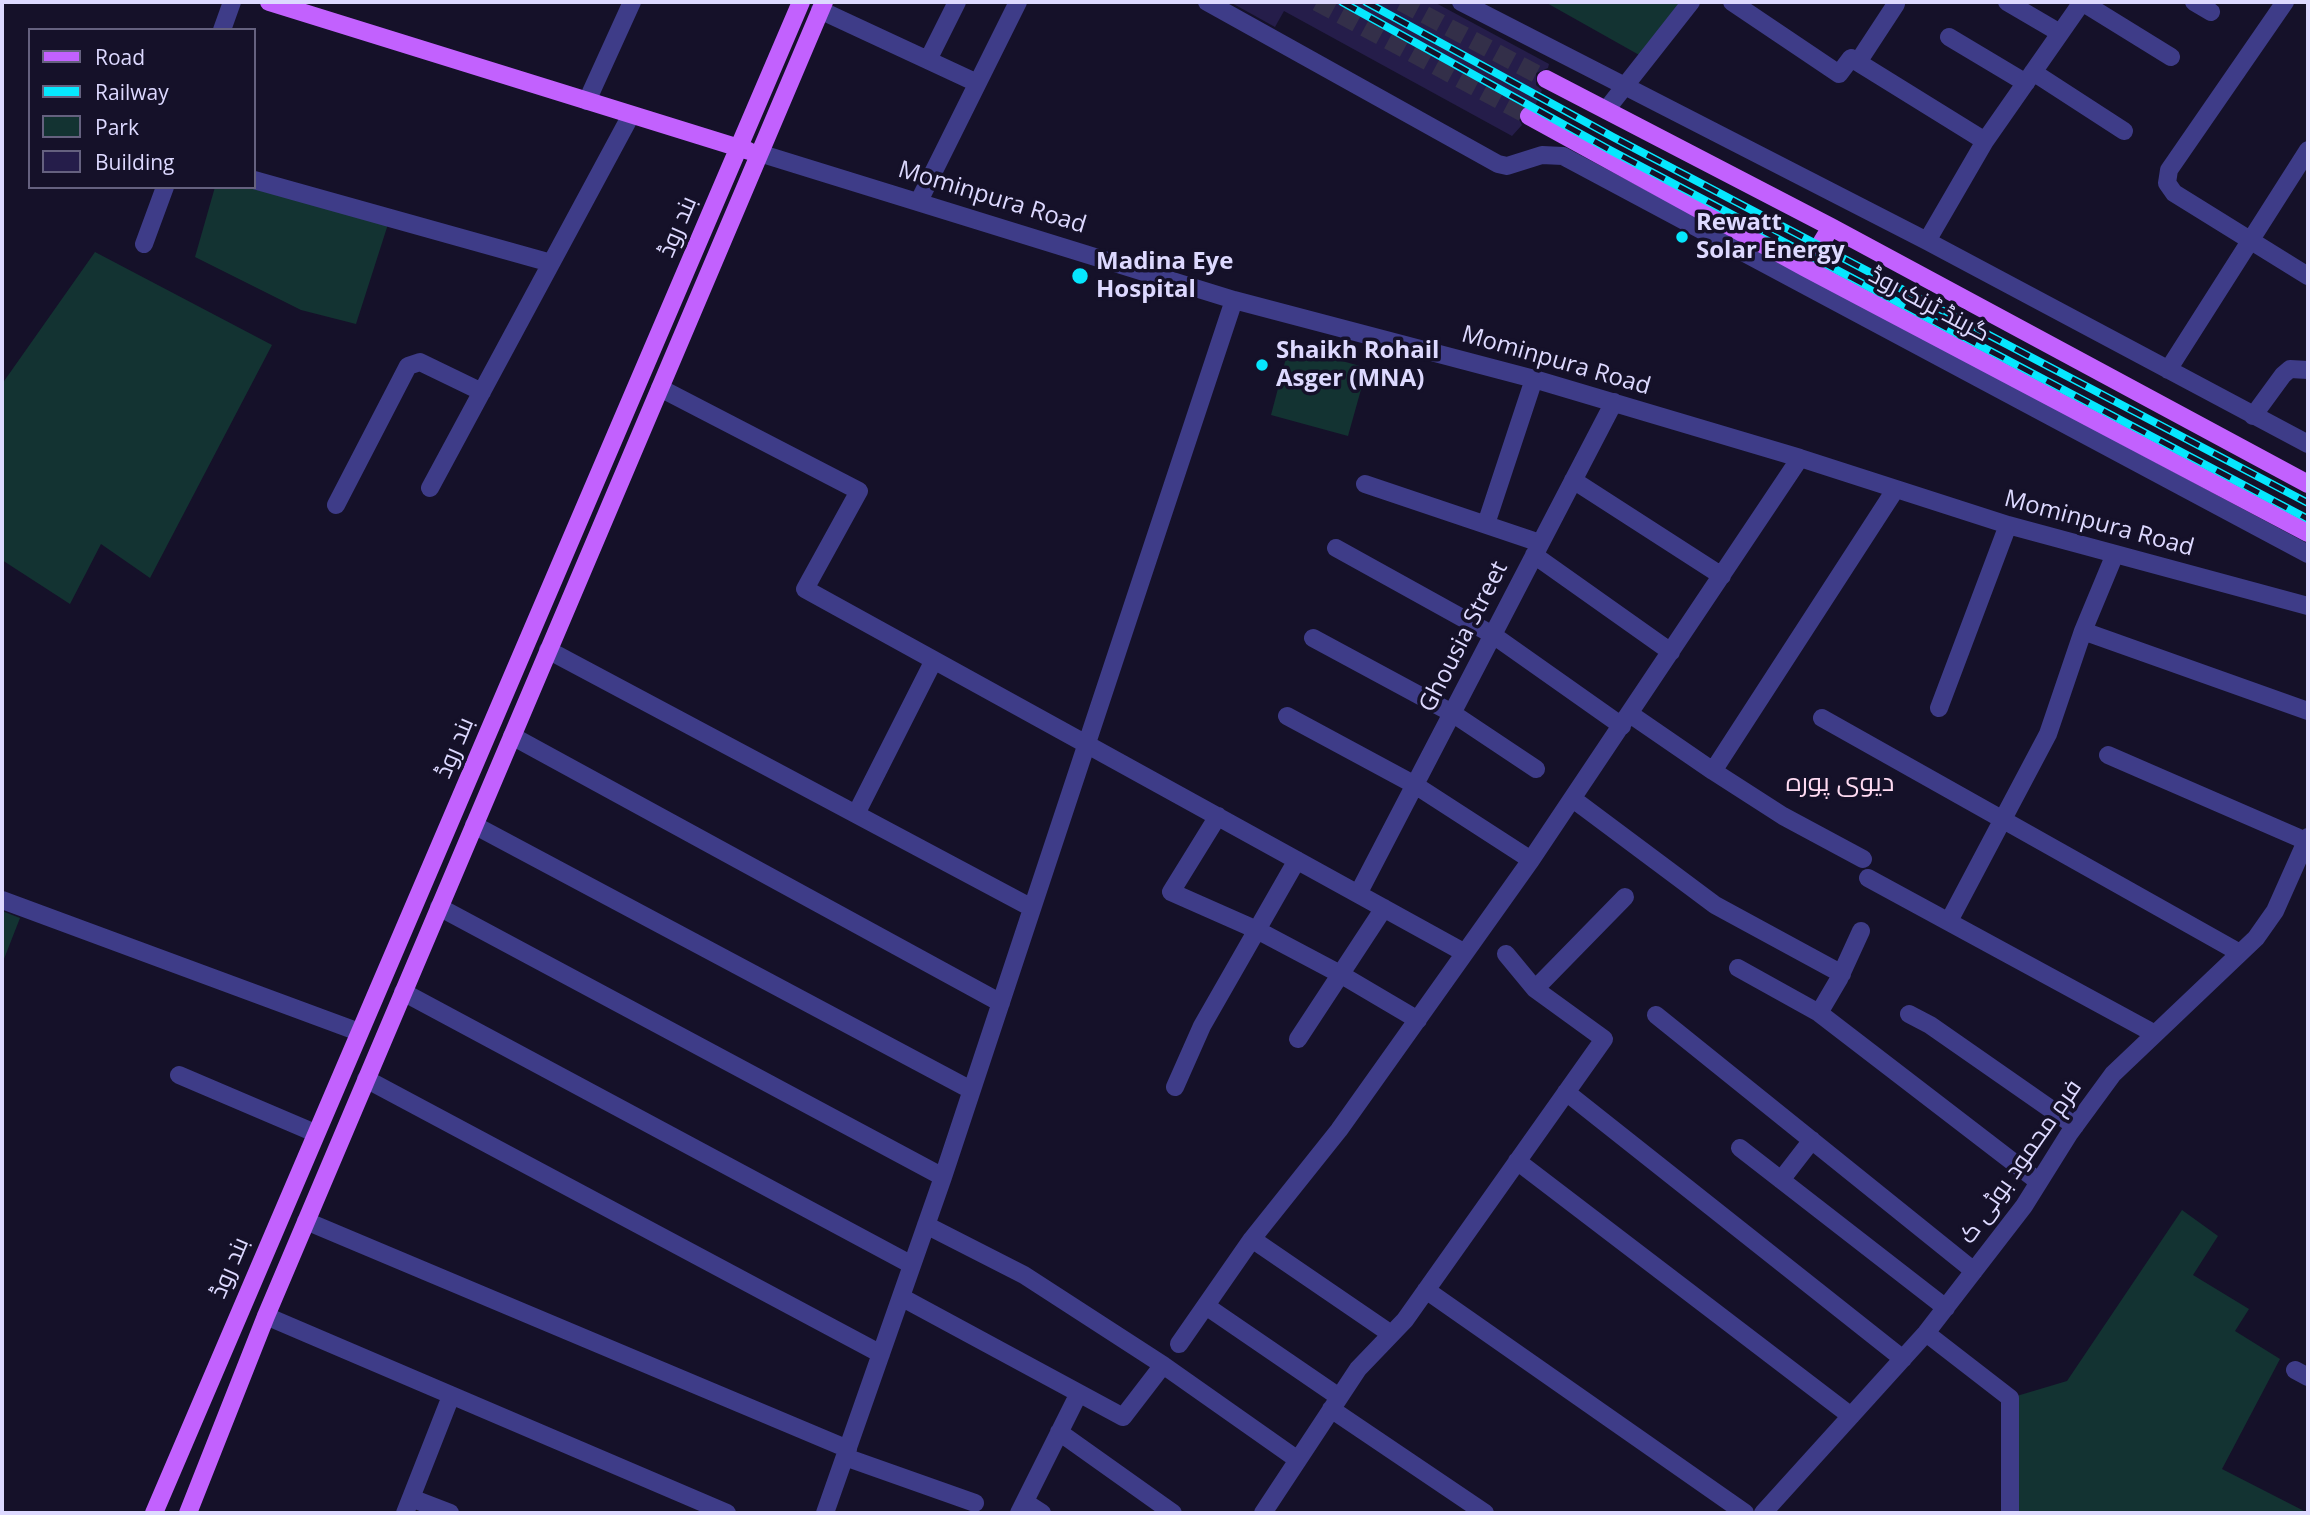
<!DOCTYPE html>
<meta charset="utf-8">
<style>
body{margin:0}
#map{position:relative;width:2310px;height:1515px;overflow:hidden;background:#151129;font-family:"Open Sans",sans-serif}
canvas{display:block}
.frame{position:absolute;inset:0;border:4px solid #ddd9ff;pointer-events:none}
.legend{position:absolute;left:28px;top:28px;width:228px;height:161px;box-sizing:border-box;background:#151129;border:2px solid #65617f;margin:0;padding:9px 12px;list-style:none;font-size:21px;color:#ddd9ff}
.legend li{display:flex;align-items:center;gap:14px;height:35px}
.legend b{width:35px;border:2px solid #65617f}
</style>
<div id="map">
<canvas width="2310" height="1515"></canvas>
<div class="frame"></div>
<ul class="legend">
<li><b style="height:9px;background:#c261fe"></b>Road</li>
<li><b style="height:9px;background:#06e7fe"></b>Railway</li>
<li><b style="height:19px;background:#133332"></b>Park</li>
<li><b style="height:19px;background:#251d4a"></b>Building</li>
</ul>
</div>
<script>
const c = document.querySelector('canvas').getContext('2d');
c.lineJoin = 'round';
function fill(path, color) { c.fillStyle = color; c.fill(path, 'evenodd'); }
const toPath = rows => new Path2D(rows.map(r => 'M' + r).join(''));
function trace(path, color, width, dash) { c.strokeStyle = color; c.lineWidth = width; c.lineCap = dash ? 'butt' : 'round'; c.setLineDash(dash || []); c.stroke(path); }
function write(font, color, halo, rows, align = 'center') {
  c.font = font + ' "Open Sans",Cairo,sans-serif'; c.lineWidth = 7; c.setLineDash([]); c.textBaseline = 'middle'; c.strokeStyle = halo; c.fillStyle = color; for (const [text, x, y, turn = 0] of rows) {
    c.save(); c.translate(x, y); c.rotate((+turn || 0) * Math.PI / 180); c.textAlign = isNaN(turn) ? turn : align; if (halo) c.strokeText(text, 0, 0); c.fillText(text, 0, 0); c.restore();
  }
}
const green = toPath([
 [1545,2,1684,2,1641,56],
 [215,187,254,187,390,218,356,324,301,310,195,257],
 [95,252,272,345,150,578,101,544,70,604,2,560,2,384],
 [1296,348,1367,368,1348,436,1271,415,1286,358,1292,360],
 [2,911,20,918,2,964],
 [2182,1210,2218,1236,2193,1275,2249,1309,2235,1331,2280,1359,2222,1469,2308,1513,2017,1513,2010,1398,2067,1381]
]);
const building = toPath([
 [1230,2,1434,2,1549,64,1548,68,1536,73,1536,85,1542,90,1535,106,1528,105,1519,110,1518,117,1522,125,1512,136,1284,11,1275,27]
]);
const majorTunnel = toPath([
 [1317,2,1529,116],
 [1401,2,1546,79]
]);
const minor = toPath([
 [1207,2,1498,164,1507,166,1542,155,1563,156,2308,554],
 [1461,2,1927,241,2308,444],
 [1732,2,1839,74,1851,58,1985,141],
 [2007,2,2060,33],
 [2082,2,2171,57],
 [2194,2,2211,12],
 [2285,2,2169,170,2167,183,2174,193,2308,276],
 [820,10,977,83],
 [222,30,232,2],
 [1949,37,2026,83],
 [928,60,957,2],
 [1858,62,1896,4],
 [2033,72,2124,131],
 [587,101,632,2],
 [1606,110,1691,2],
 [759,153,1234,300,1534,379,1800,458,2008,525,2308,606],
 [254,180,551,263],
 [919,201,1018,2],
 [1927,241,1985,141,2082,2],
 [144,244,165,187],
 [2168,370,2308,150],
 [660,388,859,491,805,589,1465,953],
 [2253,416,2283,375,2290,369,2308,370],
 [1573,480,1722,576],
 [1365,484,1540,543],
 [430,488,631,115],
 [336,505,408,366,420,362,482,392],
 [1486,524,1534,379],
 [1336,548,1493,635,1622,726],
 [1534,555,1671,652],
 [2083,631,2308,711],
 [1313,638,1452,713,1536,769],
 [548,650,1032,908],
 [1939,708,2008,525],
 [1630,714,1713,771,1895,490],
 [1287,716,1415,785,1531,860],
 [1822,718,2240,953],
 [512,736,1001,1003],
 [2108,755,2306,841],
 [1713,771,1783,816,1863,859],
 [1573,799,1715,905,1842,974],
 [856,814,934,660],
 [1218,816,1171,892,1257,930,1340,974,1418,1020],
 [474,825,971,1090],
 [1868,878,2155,1034],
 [1358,894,1614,402],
 [2,900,359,1032],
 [439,907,943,1177],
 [1949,921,2048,734,2083,631,2115,554],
 [1738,968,1819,1013,2039,1182],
 [1535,989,1625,897],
 [403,992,912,1265],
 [1819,1013,1839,979,1861,931],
 [1909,1014,1930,1025,2075,1126],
 [1656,1015,1974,1271],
 [1298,1039,1384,908],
 [179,1075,315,1133],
 [366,1079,881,1354],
 [1175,1087,1202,1026,1297,860],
 [1566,1092,1903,1359],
 [1740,1148,1946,1308],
 [1517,1161,1851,1416],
 [1781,1180,1812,1140],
 [306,1221,848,1449],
 [1252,1239,1391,1334],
 [1426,1290,1745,1513],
 [901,1297,1123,1417,1163,1365,1024,1275,926,1225],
 [1206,1306,1339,1397],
 [266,1316,727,1513],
 [1926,1333,2010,1398,2010,1513],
 [1179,1344,1252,1239,1339,1130,1531,860,1800,458],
 [1163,1365,1298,1460],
 [2295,1370,2308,1377],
 [1331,1409,1485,1513],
 [1059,1432,1173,1513],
 [845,1457,975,1503],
 [411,1498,450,1513],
 [1025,1502,1042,1513],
 [405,1513,451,1396],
 [825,1513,943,1177,1234,300],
 [1019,1513,1079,1393],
 [1263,1513,1358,1369,1405,1320,1604,1039,1535,989,1506,954],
 [1763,1513,1926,1333,2024,1206,2069,1134,2113,1074,2256,938,2275,911,2308,837]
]);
const major = toPath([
 [269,2,749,151],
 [1546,79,1831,227,2308,484],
 [1529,116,1806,268,2308,533],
 [1806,268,1831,227],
 [154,1513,801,2],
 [188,1513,266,1316,824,2]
]);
const rail = toPath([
 [1342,2,1608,149,2308,519],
 [1366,2,1613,137,2308,503]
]);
const markers = [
 [1682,237,7,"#06e7fe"],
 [1080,276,9,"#06e7fe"],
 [1262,365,7,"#06e7fe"]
];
const streetNames = [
 ["Mominpura Road",992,198,17],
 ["بند روڈ",678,227,-67],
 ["گرینڈ ٹرنک روڈ",1929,305,28],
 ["Mominpura Road",1556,361,16],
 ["Mominpura Road",2099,524,15],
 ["Ghousia Street",1464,637,-63],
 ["بند روڈ",455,748,-67],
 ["فرم محمود بوٹی ک",2021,1162,-55],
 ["بند روڈ",230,1268,-67]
];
const poiNames = [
 ["Rewatt",1696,223],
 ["Solar Energy",1696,251],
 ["Madina Eye",1096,262],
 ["Hospital",1096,290],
 ["Shaikh Rohail",1276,351],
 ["Asger (MNA)",1276,379]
];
const neighbourhoodNames = [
 ["دیوی پورہ",1840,784]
];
fill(green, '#133332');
fill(building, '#251d4a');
trace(majorTunnel, '#332f49', 18, [18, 9]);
trace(minor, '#3e3c88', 18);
trace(major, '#c261fe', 18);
trace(rail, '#06e7fe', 8);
trace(rail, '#151129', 5, [16]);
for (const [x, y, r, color] of markers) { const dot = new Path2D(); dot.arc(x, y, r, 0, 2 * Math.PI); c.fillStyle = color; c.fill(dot); trace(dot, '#151129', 2.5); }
write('24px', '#ddd9ff', '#151129', streetNames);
write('bold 24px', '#ddd9ff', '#151129', poiNames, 'left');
write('26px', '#ffdbf2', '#151129', neighbourhoodNames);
</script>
